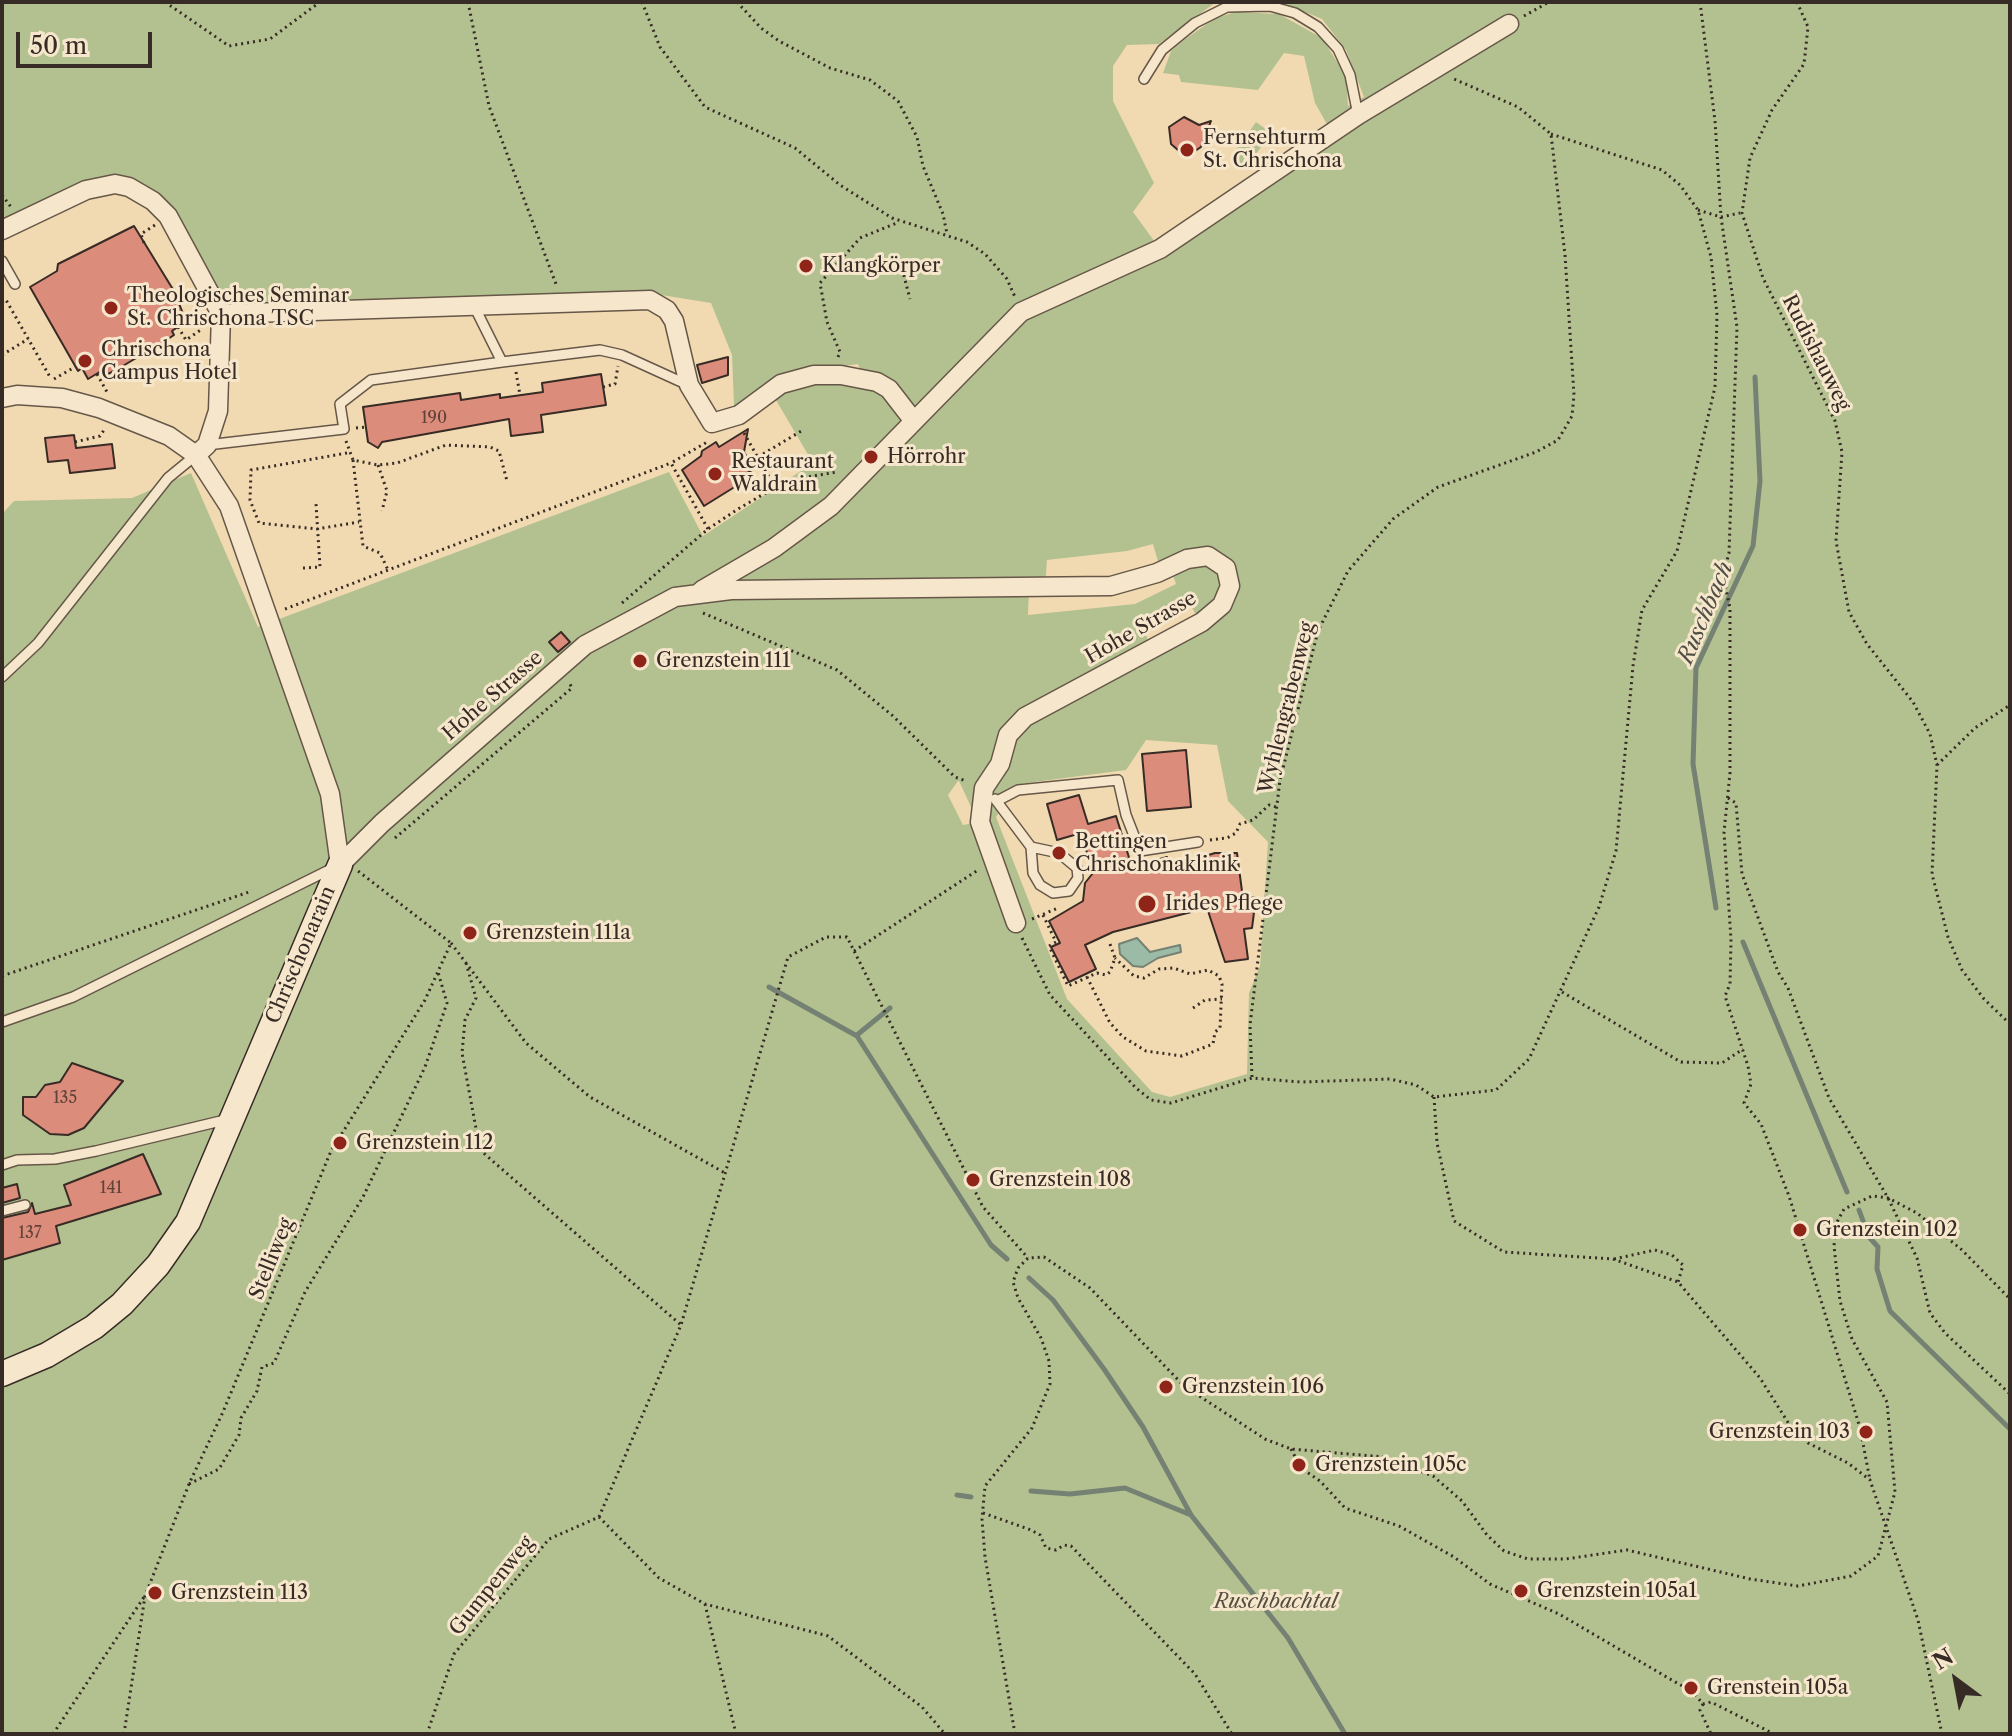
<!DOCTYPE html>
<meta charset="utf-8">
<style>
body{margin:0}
#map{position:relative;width:2012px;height:1736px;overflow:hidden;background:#f1dab1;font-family:"Libre Caslon Text",serif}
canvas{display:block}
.frame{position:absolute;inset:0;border:4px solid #372b25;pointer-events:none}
.north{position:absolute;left:1916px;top:1640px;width:80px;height:80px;-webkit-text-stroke:6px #f6e7cc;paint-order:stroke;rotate:328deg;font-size:22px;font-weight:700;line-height:32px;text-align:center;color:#372b25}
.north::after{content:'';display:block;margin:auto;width:28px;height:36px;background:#372b25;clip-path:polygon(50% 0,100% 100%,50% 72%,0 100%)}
.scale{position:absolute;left:16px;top:32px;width:136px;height:36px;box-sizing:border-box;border:4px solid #372b25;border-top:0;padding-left:10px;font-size:24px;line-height:28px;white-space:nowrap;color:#372b25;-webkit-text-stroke:6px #f6e7cc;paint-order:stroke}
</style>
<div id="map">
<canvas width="2012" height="1736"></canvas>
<div class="frame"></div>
<div class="north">N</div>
<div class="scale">50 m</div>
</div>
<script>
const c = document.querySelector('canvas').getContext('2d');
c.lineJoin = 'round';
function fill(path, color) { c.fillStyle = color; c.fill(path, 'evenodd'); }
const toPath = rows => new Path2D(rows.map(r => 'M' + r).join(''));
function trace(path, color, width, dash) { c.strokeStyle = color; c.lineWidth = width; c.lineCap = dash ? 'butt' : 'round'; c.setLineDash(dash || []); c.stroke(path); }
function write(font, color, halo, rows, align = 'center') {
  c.font = font + ' "Libre Caslon Text",serif'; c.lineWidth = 6; c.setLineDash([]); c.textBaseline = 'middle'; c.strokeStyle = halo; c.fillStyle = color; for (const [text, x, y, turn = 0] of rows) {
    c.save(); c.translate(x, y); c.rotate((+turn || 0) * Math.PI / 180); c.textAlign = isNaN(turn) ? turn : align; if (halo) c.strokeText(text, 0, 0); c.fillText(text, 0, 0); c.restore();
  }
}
const green = toPath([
 [2,2,1216,2,1159,44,1127,45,1113,66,1113,101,1154,183,1133,212,1160,249,1332,133,1315,103,1304,56,1284,53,1258,90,1181,82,1179,75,1163,73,1171,51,1184,40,1214,19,1235,12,1279,14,1322,38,1346,76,1348,106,1364,97,1346,50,1322,19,1281,2,2010,2,2010,1734,2,1734,2,514,14,501,132,498,191,473,258,627,669,472,703,536,813,463,773,395,801,385,829,381,865,383,858,364,795,373,764,384,734,406,732,355,711,303,649,293,228,305,176,211,144,184,118,175,79,182,2,221],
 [1153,544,1160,568,1169,564,1176,584,1135,604,1028,615,1029,589,1045,588,1047,560,1127,551],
 [1189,603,1197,616,1149,642,1143,629],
 [1146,740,1217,745,1228,801,1268,842,1260,966,1249,993,1247,1074,1170,1097,1152,1092,1067,999,996,817,1019,784,1126,770],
 [958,781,959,781,978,822,963,825,948,795],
 [1256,122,1271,133,1246,168,1231,157]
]);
const water = toPath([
 [1137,938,1150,952,1180,945,1181,952,1158,958,1143,967,1133,966,1120,954,1119,944,1137,938]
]);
const stream = toPath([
 [1716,908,1693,764,1696,668,1753,546,1760,481,1755,377],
 [1743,942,1847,1192],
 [769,987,857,1036,991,1245,1007,1259],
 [857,1035,890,1008],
 [1859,1210,1869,1237,1878,1247,1877,1269,1890,1311,2010,1429],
 [1029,1278,1053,1300,1104,1369,1143,1427,1191,1515,1288,1638,1345,1734],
 [1031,1491,1070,1494,1125,1488,1191,1515],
 [957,1495,971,1497]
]);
const building = toPath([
 [1184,117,1199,125,1211,121,1201,147,1186,157,1171,144,1169,127,1184,117],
 [134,226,174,291,186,321,172,331,174,335,165,341,116,370,106,375,103,370,88,379,82,368,78,371,30,287,57,271,58,264,134,226],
 [728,357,728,375,702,383,697,365,728,357],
 [601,374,606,405,541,415,543,432,511,436,509,419,382,442,378,448,368,442,363,407,460,393,461,400,500,394,500,398,543,392,542,383,601,374],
 [748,429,744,452,754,469,738,478,741,483,704,506,682,470,701,456,702,451,716,442,719,447,748,429],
 [74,435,76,448,112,444,115,468,70,473,68,460,48,462,45,438,74,435],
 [561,632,570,642,558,652,549,642,561,632],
 [1186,750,1191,807,1147,811,1142,754,1186,750],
 [1079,795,1088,824,1116,816,1132,867,1167,857,1170,867,1215,853,1237,853,1243,899,1256,897,1252,928,1244,929,1248,959,1225,962,1207,908,1113,932,1085,945,1096,969,1069,982,1051,947,1060,943,1049,921,1083,901,1085,883,1093,873,1081,833,1057,840,1047,804,1079,795],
 [72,1063,123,1081,84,1128,68,1135,50,1134,23,1115,23,1097,36,1097,45,1085,60,1082,72,1063],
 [143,1154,161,1194,56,1226,60,1243,2,1260,2,1218,28,1212,32,1203,35,1214,71,1205,64,1185,143,1154],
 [17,1184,20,1198,2,1203,2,1188,17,1184]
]);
const path = toPath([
 [165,2,229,46,270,39,320,2],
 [468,2,489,106,556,284],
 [642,2,660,47,705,107,795,148,840,185,892,218,967,242,985,254,1007,279,1015,297],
 [737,2,761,28,779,41,830,68,870,80,898,101,917,137,923,166,943,214,947,234],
 [1700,2,1715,121,1721,217,1737,327,1729,553,1723,575,1730,608,1730,773,1724,832,1731,940,1730,984,1725,996,1748,1066,1751,1084,1744,1103,1761,1124,1789,1196,1860,1428,1870,1480],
 [1797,2,1808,27,1804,64,1772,110,1750,158,1742,213,1763,278,1835,421,1842,452,1836,541,1849,612,1867,644,1913,702,1930,734,1937,765,1932,874,1948,937,1962,970,1984,999,2010,1024],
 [2009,2,2010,9],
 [1524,16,1549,2],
 [2,195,11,207],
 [1698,210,1721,217,1740,213],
 [144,243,141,234,155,225],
 [884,261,904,276,910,299],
 [2,303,6,300,50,377],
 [178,327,186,340,202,329],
 [2,355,28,339],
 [838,357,840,352,827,322,820,283,860,238,899,222],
 [516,372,520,395],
 [97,374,107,392],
 [54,379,75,367],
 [603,387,615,384,618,366],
 [356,428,366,427],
 [744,433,774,486],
 [346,441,353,460,378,465,397,463,446,445,490,447,499,451,507,481],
 [75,442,100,436,104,430],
 [347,453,251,470,250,500,259,523,317,529,359,522],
 [758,457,803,430],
 [353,460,363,546,380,553,388,570],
 [378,465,387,491,382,511],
 [708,529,671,463,709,441],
 [303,568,320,567,316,504],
 [622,603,708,529,738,509,774,488,807,477,837,472],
 [285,609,671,463],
 [703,613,837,670,893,716,955,777,966,781],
 [1937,765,1975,728,2010,705],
 [1728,798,1736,803,1742,874,1778,972,1788,988,1829,1098,1888,1198,1917,1258,1930,1313,1945,1333,2010,1394],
 [395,838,572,688,570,684],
 [1210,840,1227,838,1236,833,1240,824,1253,820,1269,805,1276,807],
 [1043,915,1056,942,1049,946,1068,986,1097,973,1106,975,1110,972,1115,958,1110,944],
 [1032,919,1058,908],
 [1022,938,1050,995,1136,1088,1151,1100,1171,1103,1252,1078,1301,1082,1390,1079,1416,1085,1434,1097,1496,1090,1529,1059,1599,907,1616,851,1633,666,1642,610,1677,551,1715,387,1717,315,1711,257,1698,210,1680,185,1662,170,1551,134],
 [451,943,526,1043,590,1097,725,1173],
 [854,951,978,870],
 [466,963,476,998,465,1020,462,1053,480,1150,681,1325],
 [2,976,252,891],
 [1087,977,1110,1023,1123,1037,1146,1051,1182,1056,1213,1044,1215,1032,1220,1028,1222,984,1219,976,1208,970,1190,974,1174,968,1159,969,1144,978,1134,976,1115,958],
 [1562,992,1681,1062,1722,1063,1743,1049],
 [1193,1008,1205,1000,1222,999],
 [1252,1077,1250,1025,1280,780,1318,631,1348,571,1393,519,1438,487,1536,452,1558,440,1572,416,1574,395,1565,255,1551,134,1518,107,1454,79],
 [1434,1097,1437,1143,1454,1221,1504,1252,1613,1259,1678,1282,1760,1378,1789,1424,1808,1443,1848,1463,1870,1480,1918,1620,1942,1734],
 [1614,1259,1655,1250,1672,1255,1683,1265,1678,1282],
 [1291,1449,1301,1468,1320,1481,1345,1508,1399,1526,1454,1557,1490,1584,1559,1614,1670,1679,1693,1692,1703,1704,1711,1702,1774,1734],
 [189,1484,219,1469,239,1435,241,1418,257,1391,262,1367,274,1363,305,1292,363,1197,425,1067,447,1003,438,972],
 [983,1513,1031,1530,1040,1535,1046,1548,1056,1550,1064,1545,1071,1546,1195,1674,1232,1734],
 [599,1517,681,1325,788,957,826,937,847,937,983,1207,1028,1258],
 [705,1604,736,1734],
 [1703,1704,1700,1710,1711,1734],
 [53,1734,144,1597],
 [124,1734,145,1596,189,1484,223,1412,331,1151,425,1000,451,943,358,871],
 [427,1734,454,1654,549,1539,599,1517,659,1578,705,1604,828,1636,922,1707,945,1734],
 [1015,1734,985,1557,982,1519,985,1486,1032,1428,1050,1384,1049,1361,1041,1338,1018,1298,1013,1282,1018,1268,1028,1258,1044,1257,1090,1288,1184,1386,1265,1439,1291,1449,1384,1457,1433,1476,1462,1501,1487,1535,1504,1551,1528,1559,1566,1559,1627,1550,1750,1579,1798,1586,1851,1576,1878,1556,1895,1492,1887,1402,1852,1339,1840,1301,1834,1246,1836,1224,1844,1209,1872,1196,1888,1198,1917,1213,1962,1250,2010,1299]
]);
const lane = toPath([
 [1144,79,1162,50,1195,23,1227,7,1270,6,1295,13,1318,27,1338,49,1350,75,1358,115],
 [2,261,15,284],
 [473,304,502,362],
 [207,445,344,429,340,404,371,380,502,362,600,350,622,355,688,385],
 [2,677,38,643,168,478,196,455],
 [995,799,1031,847,1033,873,1040,885,1053,893,1069,891,1078,878,1077,868,1059,853,1031,847],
 [997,801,1018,790,1118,780,1126,815,1140,851,1198,842],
 [2,1022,73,997,333,868],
 [2,1165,17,1160,55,1159,96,1151,229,1119],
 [2,1211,25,1205]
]);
const street = toPath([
 [2,230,86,190,115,184,129,187,153,201,168,216,221,314,650,300,667,310,674,321,689,385,712,423,739,415,781,384,814,375,841,375,877,382,889,389,913,420],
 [2,398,17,395,62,398,99,408,169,436,196,455,229,506,330,794,340,865],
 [196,455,207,445,218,411,221,314],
 [702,590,774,548,831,506,1021,312,1160,249,1358,115,1509,24],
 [340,865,382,823,585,645,675,597,731,590,1111,586,1157,573,1187,559,1208,556,1226,568,1230,586,1222,605,1202,622,1025,717,1008,735,1000,764,984,788,980,822,1016,923]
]);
const secondary = toPath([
 [2,1374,47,1355,94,1327,122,1304,158,1265,188,1222,340,865]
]);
const markers = [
 [1187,150,8,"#8f2418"],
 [806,266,8,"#8f2418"],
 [111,308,8,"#8f2418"],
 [85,361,8,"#8f2418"],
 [871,457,8,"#8f2418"],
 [715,474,8,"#8f2418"],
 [640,661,8,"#8f2418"],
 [1059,853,8,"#8f2418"],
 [1147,904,10,"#8f2418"],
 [470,933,8,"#8f2418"],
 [340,1143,8,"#8f2418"],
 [973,1180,8,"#8f2418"],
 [1800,1230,8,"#8f2418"],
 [1166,1387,8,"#8f2418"],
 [1866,1432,8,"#8f2418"],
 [1299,1465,8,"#8f2418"],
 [1521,1591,8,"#8f2418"],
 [155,1593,8,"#8f2418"],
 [1691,1688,8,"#8f2418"]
];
const numberNames = [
 ["190",434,418],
 ["135",65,1098],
 ["141",111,1188],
 ["137",30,1233]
];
const poiNames = [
 ["Fernsehturm",1203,138],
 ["St. Chrischona",1203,161],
 ["Klangkörper",822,266],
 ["Theologisches Seminar",127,296],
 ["St. Chrischona TSC",127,319],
 ["Chrischona",101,350],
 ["Campus Hotel",101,373],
 ["Hörrohr",887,457],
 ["Restaurant",731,462],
 ["Waldrain",731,485],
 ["Grenzstein 111",656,661],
 ["Bettingen",1075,842],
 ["Chrischonaklinik",1075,865],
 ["Irides Pflege",1165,904],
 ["Grenzstein 111a",486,933],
 ["Grenzstein 112",356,1143],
 ["Grenzstein 108",989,1180],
 ["Grenzstein 102",1816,1230],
 ["Grenzstein 106",1182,1387],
 ["Grenzstein 103",1850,1432,"right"],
 ["Grenzstein 105c",1315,1465],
 ["Grenzstein 105a1",1537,1591],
 ["Grenzstein 113",171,1593],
 ["Grenstein 105a",1707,1688]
];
const streetNames = [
 ["Rudishauweg",1816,353,63],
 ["Hohe Strasse",1141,628,-30],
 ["Hohe Strasse",493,696,-41],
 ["Wyhlengrabenweg",1287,708,-76],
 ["Chrischonarain",301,955,-67],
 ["Stelliweg",272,1259,-68],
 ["Gumpenweg",492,1586,-51]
];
const parkNames = [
 ["Ruschbachtal",1276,1602]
];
const waterNames = [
 ["Ruschbach",1706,613,-67]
];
fill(green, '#b3c191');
fill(water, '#9cbba7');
trace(water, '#748173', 2);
trace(stream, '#748173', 5);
fill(building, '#dc8c7a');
trace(building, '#372b25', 2);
trace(lane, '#665748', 12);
trace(street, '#665748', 21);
trace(secondary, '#372b25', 27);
trace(path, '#372b25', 3, [2, 4]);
trace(lane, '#f6e7cc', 9);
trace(street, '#f6e7cc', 18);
trace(secondary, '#f6e7cc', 24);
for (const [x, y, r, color] of markers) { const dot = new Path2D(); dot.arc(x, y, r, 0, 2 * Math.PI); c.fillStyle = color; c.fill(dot); trace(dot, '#f6e7cc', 3); }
write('16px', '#60433a', null, numberNames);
write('20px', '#372b25', '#f6e7cc', poiNames, 'left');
write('20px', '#372b25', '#f6e7cc', streetNames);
write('italic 20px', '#565040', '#f6e7cc', parkNames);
write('italic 22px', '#504f46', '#f6e7cc', waterNames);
</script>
